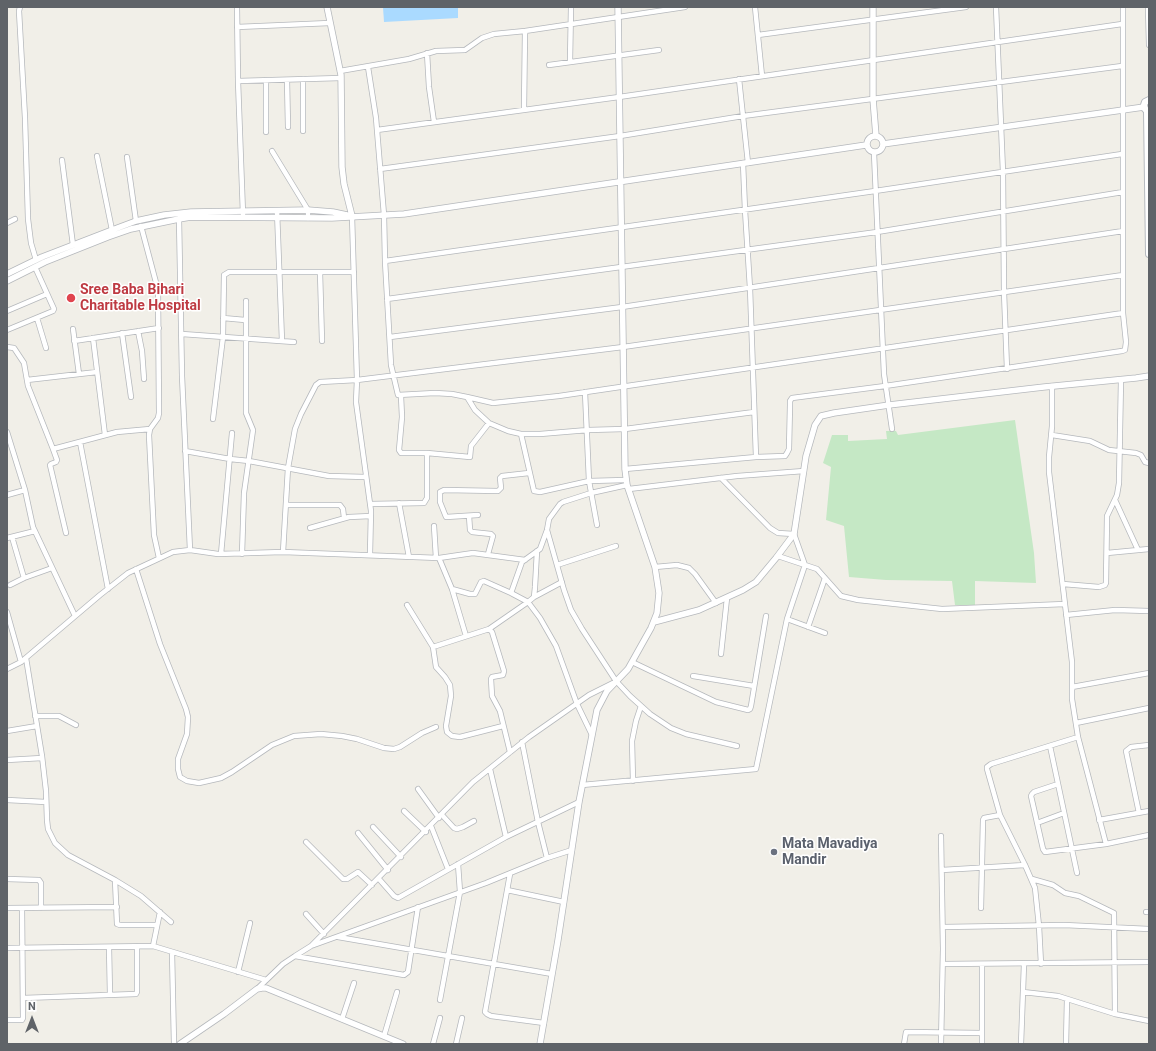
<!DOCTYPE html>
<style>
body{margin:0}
#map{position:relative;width:1156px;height:1051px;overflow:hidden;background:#f1efe8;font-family:Roboto,sans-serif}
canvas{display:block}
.frame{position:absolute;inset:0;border:8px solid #5f6368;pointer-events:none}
.north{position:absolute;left:12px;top:999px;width:40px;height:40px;-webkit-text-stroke:3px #fff;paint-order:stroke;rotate:0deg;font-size:11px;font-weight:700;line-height:16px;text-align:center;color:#5f6368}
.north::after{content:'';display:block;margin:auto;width:14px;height:18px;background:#5f6368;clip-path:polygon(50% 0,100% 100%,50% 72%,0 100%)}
</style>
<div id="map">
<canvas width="1156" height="1051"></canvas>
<div class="frame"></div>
<div class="north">N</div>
</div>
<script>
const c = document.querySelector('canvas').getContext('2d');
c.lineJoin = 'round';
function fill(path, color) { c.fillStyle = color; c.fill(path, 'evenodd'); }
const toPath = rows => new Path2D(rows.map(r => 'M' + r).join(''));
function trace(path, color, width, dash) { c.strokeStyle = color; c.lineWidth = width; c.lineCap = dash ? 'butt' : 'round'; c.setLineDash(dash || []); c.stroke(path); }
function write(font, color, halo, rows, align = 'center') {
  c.font = font + ' Roboto,sans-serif'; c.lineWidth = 3; c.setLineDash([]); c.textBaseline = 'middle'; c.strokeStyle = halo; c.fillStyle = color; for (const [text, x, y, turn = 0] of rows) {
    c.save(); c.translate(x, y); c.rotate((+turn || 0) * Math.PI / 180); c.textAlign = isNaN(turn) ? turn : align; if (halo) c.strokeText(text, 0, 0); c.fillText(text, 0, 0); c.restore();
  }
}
const green = toPath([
 [1015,420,1034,553,1036,583,975,581,975,605,955,605,952,581,886,580,849,577,844,526,826,520,831,467,823,463,832,435,848,435,848,441,887,439,886,431,896,431,898,435]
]);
const water = toPath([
 [383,7,458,7,458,18,384,22]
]);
const minor = toPath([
 [20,7,19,11,25,118,28,219,31,243,36,260],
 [237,7,238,81,243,214],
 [755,7,762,76],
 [996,7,1003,172,1004,292,1007,369],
 [1148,7,1149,45],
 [237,27,330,23],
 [758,35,966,7],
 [427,53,429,87,434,122],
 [570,62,571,7],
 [549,65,659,50],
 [368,67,376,118,384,215,385,261,391,365,398,395,435,393,452,394,467,397,475,410,489,423,508,431,521,434,540,434,588,430,625,429,754,412],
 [340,71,409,59,436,51,465,50,482,38,494,34,525,31,685,7],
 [303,79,303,131],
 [739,79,748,163],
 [266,80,266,132],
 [287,80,288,127],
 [238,81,341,78],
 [524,109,525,31],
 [377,130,619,97,1122,24],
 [272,151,308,210,308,218],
 [874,153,884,374,892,429],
 [97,156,112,230],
 [127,157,136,221],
 [62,160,73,245],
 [743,163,745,210,750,288,756,457],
 [380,169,620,136,743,116,1122,66],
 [277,211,282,341],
 [352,216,357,380,356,402,371,511,370,554],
 [179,219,182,376,190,550],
 [7,223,15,219],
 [141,226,158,290,159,413,158,418,150,429,149,435,154,535,159,558],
 [385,261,875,191,1122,154],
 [320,272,322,341],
 [387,299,877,232,1123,192],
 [7,311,47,294],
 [37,318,46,348],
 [223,318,245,320],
 [73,329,79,374],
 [7,330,53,311,54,309,35,267],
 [138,331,142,351,144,379],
 [122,333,131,397],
 [182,334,294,342],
 [390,337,622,307,1123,231],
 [93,338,105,435],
 [74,341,159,328],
 [7,347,14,348,24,363,28,386,53,449,57,460,56,462,51,464,50,465,66,533],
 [27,380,97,372],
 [585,392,589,481,597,525],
 [401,396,402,417,399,450,401,453,427,453,470,457,471,446,489,423],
 [467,397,493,403,559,396,1123,313],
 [213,419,223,337,224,275,229,272,354,272],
 [7,432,25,490,33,527,75,616],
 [521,434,534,491,540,492,589,481,626,480],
 [1052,435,1090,441,1109,450,1136,453,1141,455,1145,462,1149,463],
 [80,442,108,589],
 [53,449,117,432,150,429],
 [185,451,230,459,249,461,329,476,366,477],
 [625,469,756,457,785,456,787,453,789,449,790,405,790,401,792,398,885,386,1122,351,1125,350,1126,342,1123,313,1123,7],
 [629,489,737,476,804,471],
 [7,495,25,490],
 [1115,500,1138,550],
 [399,503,409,557],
 [370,504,424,503,427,498,427,453],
 [286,505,340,505,343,509,344,518],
 [478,515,446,517,440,502,440,492,444,490,498,491,501,488,500,478,502,476,529,473],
 [469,516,470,530,472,532,491,534,493,536,488,554],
 [434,526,436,558],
 [310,528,349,517,371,516],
 [547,530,564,590,571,610,582,629,616,681,630,696,650,714,671,728,686,734,737,746],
 [12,537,24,578],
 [7,538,35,531],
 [283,552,288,468,295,429,301,414,316,385,320,382,357,380,623,347,1123,275],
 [1107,553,1149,549],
 [221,554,232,433],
 [242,554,244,493,253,430,246,413,246,301],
 [778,556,817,569,841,596,858,600,942,609,1065,604],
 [439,558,473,553,525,560],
 [557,565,616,546],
 [655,567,677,565,689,568,695,574,716,603],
 [136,569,160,644,186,709,188,717,187,734,178,759,178,769,180,777,187,781,199,783,221,778,232,772,272,745,294,736,321,734,342,736,357,739,384,748,394,749,400,747,422,733,436,727],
 [1063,584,1099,587,1105,585,1106,583,1107,516,1117,495,1119,483,1121,380],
 [10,585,24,578,52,568],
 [452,589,470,594,475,594,481,582,484,581,511,593,528,602,540,618,556,646,577,704,592,735],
 [511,593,522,562,540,549,547,530,549,519,560,504,563,502,591,493,627,485],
 [534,597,535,587,537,551],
 [407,605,433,647,436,667,445,677,450,685,451,696,446,726,447,732,452,736,460,737,503,726],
 [7,612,21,662],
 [1066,615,1115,610,1149,611],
 [787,619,825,633],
 [808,627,825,578],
 [489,629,528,602,534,597,562,582],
 [433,647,489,629,492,632,504,671,503,675,492,677,491,679,492,696,500,711,510,752],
 [721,654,727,598],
 [26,658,42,756,46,791,47,820,48,829,55,843,68,855,115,880,141,896,171,922],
 [632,662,716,702,748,710,750,709,751,706,766,616],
 [7,669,21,662,100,595,128,573,173,552,190,550,218,554,283,552,439,558,452,589,466,636],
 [693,676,754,686],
 [1072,687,1149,673],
 [35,716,59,716,76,725],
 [1076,723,1149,708],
 [7,731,37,726],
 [1078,737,1106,844],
 [522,742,538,822,547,858],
 [1050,746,1077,873],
 [7,760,42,758],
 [490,769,506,837],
 [633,781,632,741,636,721,641,706],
 [1058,784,1034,792,1032,794,1031,796,1043,849,1045,852,1106,844,1149,835],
 [582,785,756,769,787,619,805,565,794,534,778,533,770,528,721,478],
 [418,789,439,818],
 [7,800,46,802],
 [404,811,426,832],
 [1139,813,1126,751,1131,747,1149,745],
 [442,815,454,828,457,829,463,827,474,821],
 [1099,820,1149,811],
 [1037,823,1064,813],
 [431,826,448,869],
 [373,827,401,857],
 [358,833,388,870],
 [941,836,943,949,941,1044],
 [306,842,343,879,347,879,358,872,372,885],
 [942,870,1025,865],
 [510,874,485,1012,487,1014,491,1016,544,1023],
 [7,879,39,880,41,883,41,908],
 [379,879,394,896,398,898,506,837,579,802],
 [1032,879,1053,885,1065,893,1079,896,1114,913,1115,1014],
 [115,880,117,924,120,925,157,925],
 [507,890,564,902],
 [7,908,117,907],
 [981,908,983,820,984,818,1000,815],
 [1146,912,1149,912],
 [306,914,324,934],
 [943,927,1064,925,1149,929],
 [338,937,552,974],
 [153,946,160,912],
 [311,946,473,782,529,737,589,695,613,683],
 [109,947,110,995],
 [7,948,153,946,266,980],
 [172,952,174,1044],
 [295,956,404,975,408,972,418,907],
 [943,964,1149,962],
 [982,964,982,1044],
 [1041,964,1039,926,1035,888,1025,865,1000,815,987,769,987,767,991,764,1078,737,1072,699,1072,662,1049,472,1049,457,1052,426,1052,386],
 [238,972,250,923],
 [257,989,283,964,295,956,311,946,486,883,547,858,572,850],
 [1023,992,1058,996,1115,1014,1149,1021],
 [23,998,136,994,137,992,137,946],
 [440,1000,460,892,458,864],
 [342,1019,354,983],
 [7,1020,22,1020,23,1018,22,908],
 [384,1036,397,992],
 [433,1044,440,1018],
 [456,1044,462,1018],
 [904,1044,906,1032,982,1033],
 [1021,1044,1024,964],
 [1066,1044,1067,999]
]);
const tertiary = toPath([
 [327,7,341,75,342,167,344,184,352,216],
 [873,7,873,99,876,136],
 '867 144a8 8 0 1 1 16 0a8 8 0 1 1-16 0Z',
 [883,144,1144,107],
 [7,274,42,257,112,230,136,221,164,215,191,212,308,210,333,212,347,215],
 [7,281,45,262,108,237,131,229,179,219,191,217,332,218,404,214,866,145],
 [654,622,699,610,743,590,756,582,776,558,794,534,806,456,815,425,821,416,834,413,889,405,1044,387,1136,378,1149,376],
 [180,1044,224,1014,257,989,262,988,266,988,403,1044],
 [540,1044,558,940,579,802,597,710,607,691,628,669,651,628,657,613,659,593,655,567,627,485,625,469,618,7]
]);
const secondary = toPath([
 [1149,100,1145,102,1144,105,1145,109,1149,112],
 [1147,112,1149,254]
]);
const markers = [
 [71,298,5,"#e0444e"],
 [774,852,4,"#6b7280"]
];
const healthNames = [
 ["Sree Baba Bihari",80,290],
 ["Charitable Hospital",80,306]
];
const worshipNames = [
 ["Mata Mavadiya",782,844],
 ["Mandir",782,860]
];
fill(green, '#c5e8c5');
fill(water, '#aadaff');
trace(minor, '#b5b8bc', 6);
trace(tertiary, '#b5b8bc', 7);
trace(secondary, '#b6babf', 8);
trace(minor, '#fff', 4.5);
trace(tertiary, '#fff', 5.5);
trace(secondary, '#fff', 6);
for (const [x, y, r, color] of markers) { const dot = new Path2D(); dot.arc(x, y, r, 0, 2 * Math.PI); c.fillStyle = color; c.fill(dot); trace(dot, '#fff', 1.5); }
write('bold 14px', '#be3a42', '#fff', healthNames, 'left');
write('bold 14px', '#5b616d', '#fff', worshipNames, 'left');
</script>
